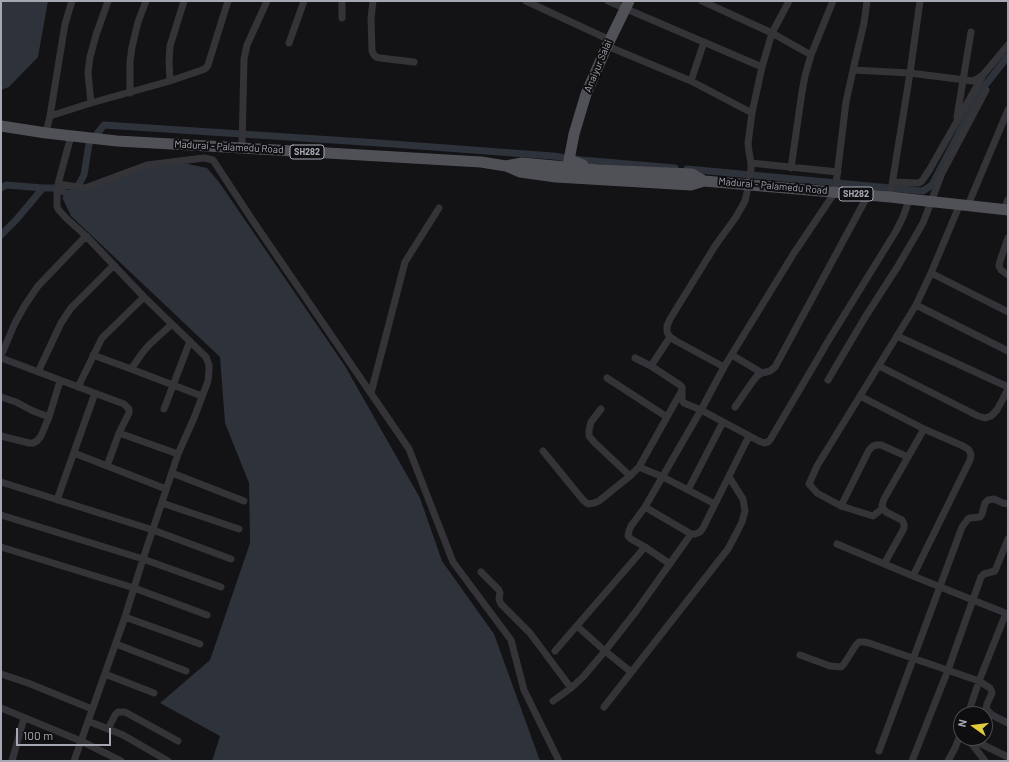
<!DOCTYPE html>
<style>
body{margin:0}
#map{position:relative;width:1009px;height:762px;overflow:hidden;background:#131214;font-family:Barlow,sans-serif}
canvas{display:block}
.frame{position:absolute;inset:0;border:2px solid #a5a7b3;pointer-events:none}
.north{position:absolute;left:953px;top:706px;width:40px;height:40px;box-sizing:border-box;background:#0e0d0f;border:1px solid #4a4b51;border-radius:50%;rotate:284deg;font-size:11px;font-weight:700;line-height:16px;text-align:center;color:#a5a7b3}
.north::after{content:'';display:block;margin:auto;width:14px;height:18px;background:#e1ca3d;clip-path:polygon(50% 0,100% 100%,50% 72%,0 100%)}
.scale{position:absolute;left:16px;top:728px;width:95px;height:18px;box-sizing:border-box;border:2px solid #a5a7b3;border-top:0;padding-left:5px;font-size:12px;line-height:14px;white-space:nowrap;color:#a5a7b3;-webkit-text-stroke:3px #0e0d0f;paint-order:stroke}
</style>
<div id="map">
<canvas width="1009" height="762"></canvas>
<div class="frame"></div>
<div class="north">N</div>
<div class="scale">100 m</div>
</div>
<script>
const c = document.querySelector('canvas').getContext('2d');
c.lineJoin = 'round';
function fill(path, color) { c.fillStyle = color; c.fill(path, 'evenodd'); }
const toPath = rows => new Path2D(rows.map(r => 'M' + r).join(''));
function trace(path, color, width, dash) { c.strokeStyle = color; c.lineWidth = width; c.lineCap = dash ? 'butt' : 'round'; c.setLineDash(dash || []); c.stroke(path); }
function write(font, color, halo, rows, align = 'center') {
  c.font = font + ' Barlow,sans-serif'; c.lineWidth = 4; c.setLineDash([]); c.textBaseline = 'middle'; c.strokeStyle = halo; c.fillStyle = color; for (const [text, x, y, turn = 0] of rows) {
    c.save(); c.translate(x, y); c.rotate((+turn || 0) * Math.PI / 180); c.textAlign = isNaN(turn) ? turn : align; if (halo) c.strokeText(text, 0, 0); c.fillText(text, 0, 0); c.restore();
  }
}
const water = toPath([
 [1,1,48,1,38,57,9,87,1,90],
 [179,162,207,168,219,182,345,366,420,498,442,561,494,634,539,758,541,761,212,761,220,736,160,703,210,660,250,543,249,483,225,423,220,357,71,216,62,197,142,166]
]);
const canal = toPath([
 [687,169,923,191,932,185,980,92,1008,56],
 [1,188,6,185,43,188],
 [1,235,16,220,43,188,54,188,66,193,74,193,84,175,89,144,104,125,379,143,553,156,582,160,675,168]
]);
const minor = toPath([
 [373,1,371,18,372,51,374,55,376,57,380,58,414,62],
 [526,1,610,40],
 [608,1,762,67],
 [702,1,772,33,811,55],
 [342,18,342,1],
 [289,43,304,1],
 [607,46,691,81,752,113],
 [853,70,910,73,973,81,977,79,983,75,1008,45],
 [170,81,202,70,206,68,208,65,228,1],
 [691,81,704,42],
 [130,93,130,62,132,47,138,22,146,1],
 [91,103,88,73,90,57,96,35,108,1],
 [50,116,91,103,170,81,169,62,170,46,184,1],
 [957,117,971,32],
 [46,133,50,116,65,24,72,1],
 [71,136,58,184,57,191,57,206,58,209,66,218,86,236,144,297,206,357,209,365,209,371,208,381,194,418,178,454,143,559,125,617,74,761],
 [242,148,244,59,247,45,267,1],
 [751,163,838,172],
 [791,168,802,92,805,76,811,55,833,1],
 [893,182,918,183,921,182,924,178,930,169,982,77],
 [58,184,85,188,147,165,204,158,213,160,253,221,409,449,453,562,511,640,524,690,559,761],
 [890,197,910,73,920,1],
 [968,205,1008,110],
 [1004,209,1008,200],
 [1008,238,1000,261,999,266,1001,270,1008,275],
 [931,273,1008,312],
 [916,305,1008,351],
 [897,336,1008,387],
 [93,355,131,369,143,352,150,344,172,324],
 [732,355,762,373],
 [1,356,15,323,25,305,38,286,86,236],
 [1,358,124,404,129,409,129,413,119,433,178,454],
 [635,358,651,366,680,385,682,387,682,400,684,403,701,410,759,441,764,443,768,442,770,440,830,338,896,231,903,217,909,200],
 [651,366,670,337],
 [879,366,978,416,985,418,991,416,997,410,1008,389],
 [724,367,676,341,670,337,667,332,667,326,670,319,715,246,736,217,745,201,750,179,751,169,751,163,749,152,748,143,752,113,762,67,772,33,789,1],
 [131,369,202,396],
 [38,372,61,323,71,308,114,265],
 [607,378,667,417],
 [828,380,864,319,898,266,923,223,942,173,986,90],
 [78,387,102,338,144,297],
 [371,393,405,262,439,208],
 [860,396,924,429,963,446,968,449,970,452,971,455,970,460,913,576],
 [1,397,16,402,33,411,49,417],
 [735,407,753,381,757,376,762,373,770,371,775,367,868,195],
 [164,409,190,341],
 [601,409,591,422,589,430,589,436,594,442,630,476],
 [1,436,29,443,33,443,37,441,41,436,49,417,60,381],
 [543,451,583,500,588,504,594,503,599,501,630,476,639,467,681,392],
 [74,453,166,489],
 [107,466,119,433],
 [639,467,663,477,715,504],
 [172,473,244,501],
 [1,482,153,530,231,559],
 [688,490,723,422],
 [57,500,95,393],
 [162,503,239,529],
 [841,506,869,450,873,446,877,445,881,445,908,457],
 [645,507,691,534,695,534,700,532,703,528,749,436],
 [883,508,873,516,841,506,817,493,809,484,817,466,916,305,931,273,960,204],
 [1,515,143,559,221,587],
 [837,544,913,576,1008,614],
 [1,547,134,588,207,615],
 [645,547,670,564],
 [884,564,902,532,904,528,904,524,902,520,886,512,883,508,882,505,884,499,924,429],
 [481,572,499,590,500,593,499,599,501,604,530,633,571,688],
 [125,617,200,644],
 [577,626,605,651,631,672],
 [116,644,186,671],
 [555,651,645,547,631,539,628,536,629,531,631,526,645,507,701,410,724,367,794,253,835,192,846,102,853,70,864,23,867,1],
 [800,655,830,666,841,667,844,664,856,645,859,642,864,642,869,643,979,681,990,688,991,690,992,693,987,704,986,709,992,715,1008,723],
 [1,674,28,683,92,709],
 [105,674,154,693],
 [553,701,571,688,583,677,605,651,637,610,691,534],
 [604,707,728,549,736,534,742,522,745,511,743,499,729,477],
 [1,708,81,741,121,761],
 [968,714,979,681,1006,613],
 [88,721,123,735,168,761],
 [108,729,115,715,118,712,125,712,178,741],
 [969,738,1008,757],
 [968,739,985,761],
 [879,751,962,527,968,519,970,518,980,517,982,514,985,503,988,500,994,499,1003,503,1008,504],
 [12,761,24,718],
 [912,761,948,670,981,577,984,574,995,571,1008,539],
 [948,761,955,748,961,733]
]);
const primary = toPath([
 [1,126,46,133,117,141,208,146,481,162,506,166,520,172,556,177,691,185,704,181],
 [583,165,569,160,574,134,586,94,607,46,629,1],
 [506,166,522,163,598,170,692,174,704,181,890,197,1008,210]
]);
const shields = [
 [307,152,34],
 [856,194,34]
];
const shieldNames = [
 ["SH282",307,152],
 ["SH282",856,194]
];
const streetNames = [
 ["Anaiyur Salai",598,66,-67],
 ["Madurai - Palamedu Road",229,147,3],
 ["Madurai - Palamedu Road",773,186,5]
];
fill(water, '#2d323b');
trace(canal, '#2d323b', 7);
trace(minor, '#343438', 7);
trace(primary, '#505057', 11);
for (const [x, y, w] of shields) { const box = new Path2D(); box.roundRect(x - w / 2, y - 7, w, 14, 3); c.fillStyle = '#0e0d0f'; c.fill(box); trace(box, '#a5a7b3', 1); }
write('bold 9px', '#a5a7b3', null, shieldNames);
write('10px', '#a5a7b3', '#0e0d0f', streetNames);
</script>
